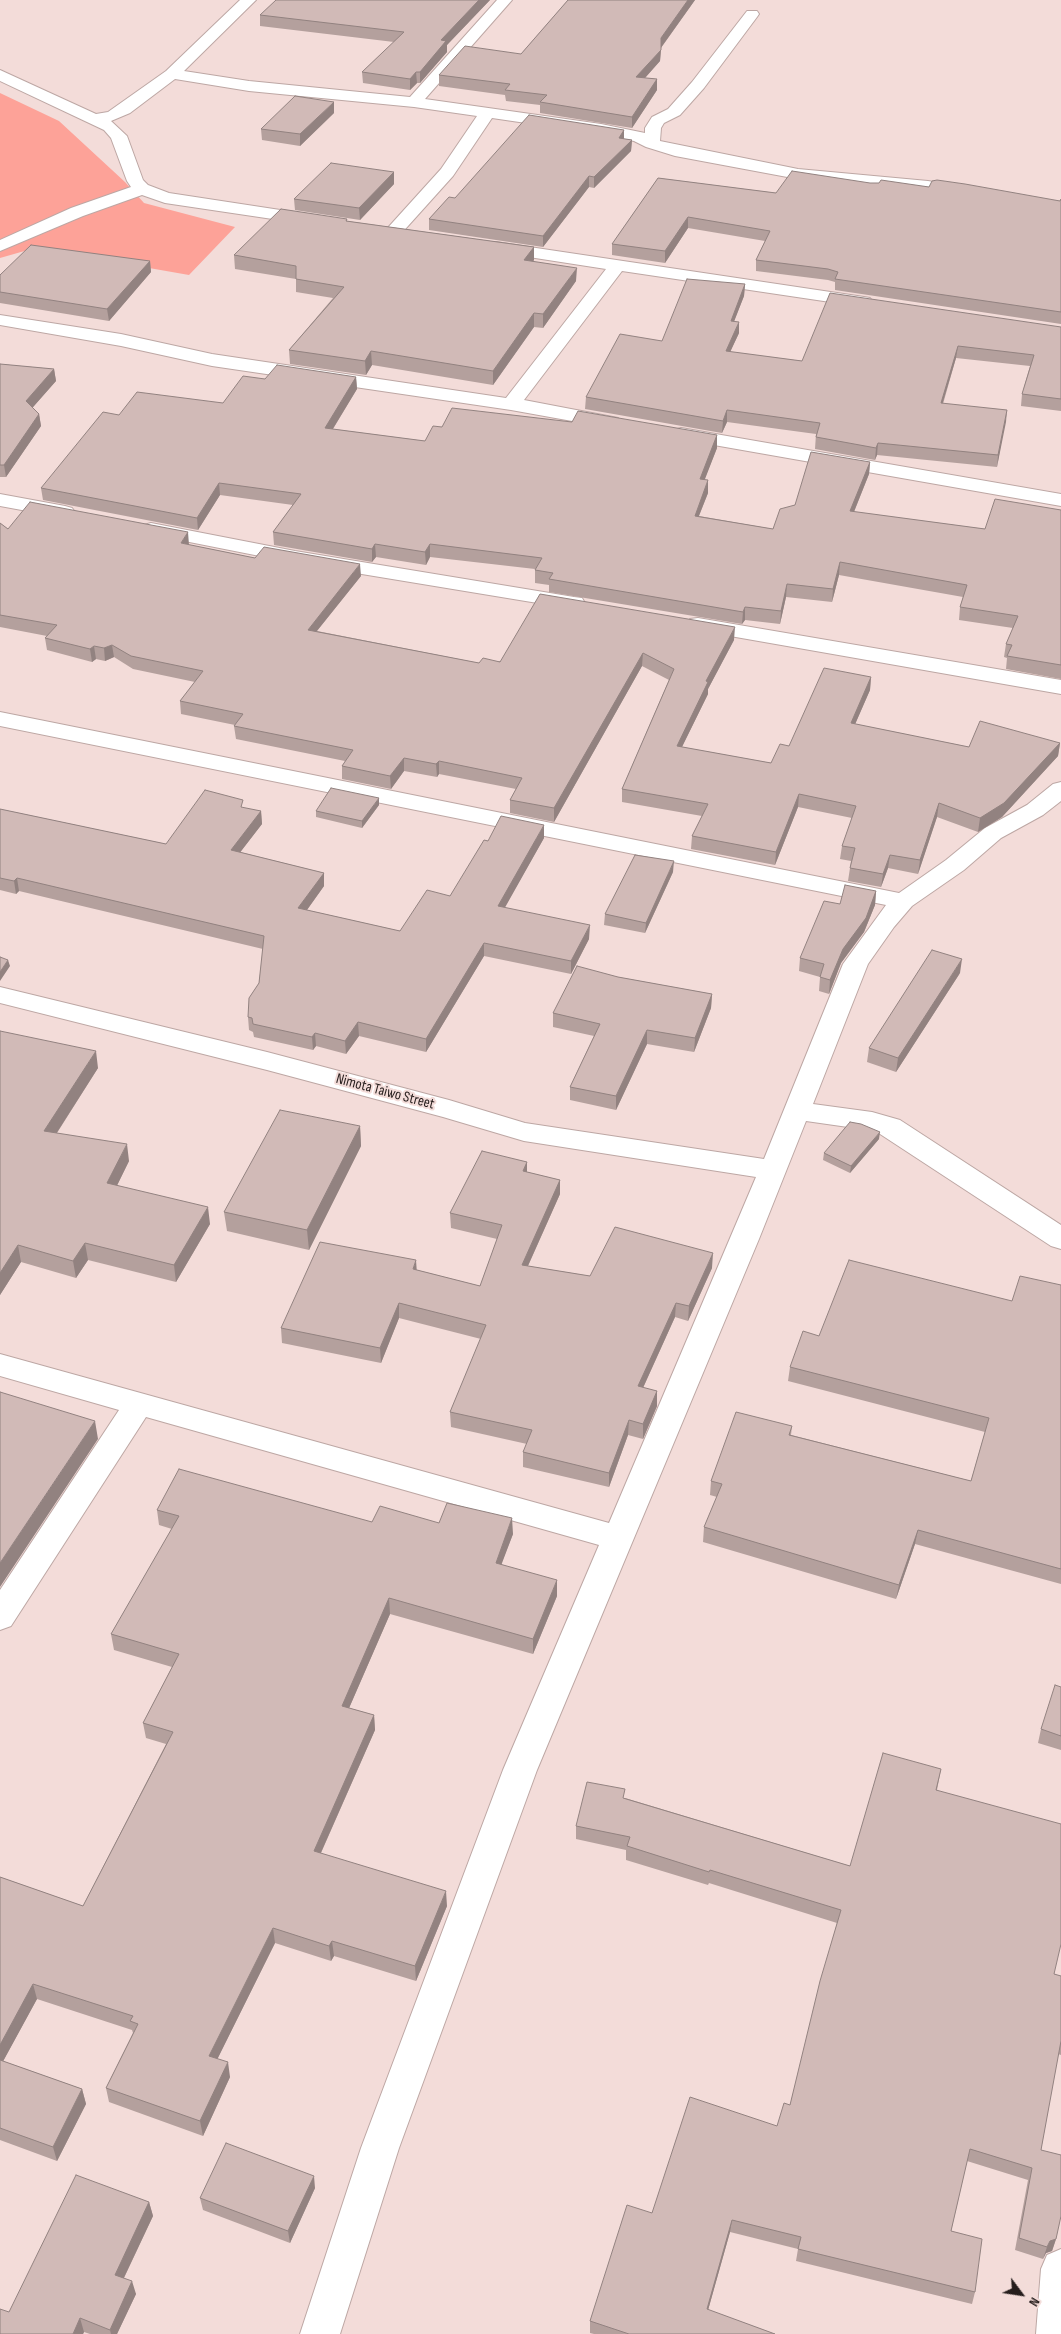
<!DOCTYPE html>
<style>
body{margin:0}
#map{position:relative;width:1061px;height:2334px;overflow:hidden;background:#f3dcd9;font-family:"Sofia Sans Condensed",sans-serif}
canvas{display:block}
.north{position:absolute;left:996px;top:2269px;width:50px;height:50px;-webkit-text-stroke:4px #f3dcd9;paint-order:stroke;rotate:121deg;font-size:14px;font-weight:700;line-height:20px;text-align:center;color:#251d1c}
.north::after{content:'';display:block;margin:auto;width:18px;height:22px;background:#251d1c;clip-path:polygon(50% 0,100% 100%,50% 72%,0 100%)}
</style>
<div id="map">
<canvas width="1061" height="2334"></canvas>
<div class="north">N</div>
</div>
<script>
const c = document.querySelector('canvas').getContext('2d');
c.lineJoin = 'round';
function fill(path, color) { c.fillStyle = color; c.fill(path, 'evenodd'); }
const toPath = rows => new Path2D(rows.map(r => 'M' + r).join(''));
function trace(path, color, width, dash) { c.strokeStyle = color; c.lineWidth = width; c.lineCap = dash ? 'butt' : 'round'; c.setLineDash(dash || []); c.stroke(path); }
function write(font, color, halo, rows, align = 'center') {
  c.font = font + ' "Sofia Sans Condensed",sans-serif'; c.lineWidth = 4; c.setLineDash([]); c.textBaseline = 'middle'; c.strokeStyle = halo; c.fillStyle = color; for (const [text, x, y, turn = 0] of rows) {
    c.save(); c.translate(x, y); c.rotate((+turn || 0) * Math.PI / 180); c.textAlign = isNaN(turn) ? turn : align; if (halo) c.strokeText(text, 0, 0); c.fillText(text, 0, 0); c.restore();
  }
}
const green = toPath([
 [0,93,59,121,125,182,144,203,235,227,189,275,35,248,0,258]
]);
const minor = toPath([
 [240,0,256,0,184,71,249,81,410,97,497,0,512,0,425,99,601,124,645,133,645,128,652,117,668,109,692,82,747,11,757,11,759,14,757,17,704,88,680,115,664,123,661,128,660,141,798,169,928,181,934,182,936,186,934,190,928,191,798,179,675,156,646,147,634,141,601,134,492,118,453,176,399,236,393,237,387,236,384,232,441,169,477,116,414,107,249,91,175,79,130,113,111,121,127,136,143,180,148,185,169,193,313,215,319,216,322,220,319,224,313,225,165,203,142,195,83,216,0,251,0,240,71,208,131,187,127,181,111,138,104,130,0,81,0,70,96,114,108,112,166,71,240,0],
 [496,242,864,297,870,298,873,302,870,306,864,307,622,271,524,400,618,418,621,422,618,426,611,428,511,410,212,366,121,346,0,325,0,315,121,334,212,354,506,398,606,269,490,251,487,247,490,243,496,242],
 [681,428,1061,494,1061,506,674,438,671,434,674,430,681,428],
 [0,494,65,506,72,508,75,512,72,516,65,518,0,506,0,494],
 [151,523,295,551,574,597,582,598,585,603,582,608,574,609,295,563,144,533,141,529,144,525,151,523],
 [698,618,1061,680,1061,694,690,629,687,624,690,619,698,618],
 [0,712,899,893,946,860,985,828,1027,805,1053,784,1061,782,1061,801,1043,815,1001,838,964,870,912,906,894,927,868,964,813,1104,872,1112,900,1120,1061,1225,1061,1249,1051,1246,880,1134,869,1130,806,1121,759,1239,537,1770,399,2148,340,2334,300,2334,361,2148,503,1770,599,1545,146,1417,11,1626,0,1630,0,1590,119,1410,0,1376,0,1354,609,1523,756,1177,524,1141,443,1117,267,1070,0,1003,0,987,267,1052,449,1100,525,1123,764,1159,843,964,886,905,0,726,0,712],
 [1061,2249,1061,2334,1036,2334,1041,2269,1047,2255,1061,2249]
]);
const wall = toPath([
 [490,0,447,45,447,52,420,83,417,83,410,90,363,83,362,72,394,42,260,26,260,15],
 [568,0,695,0,661,48,660,61,645,78,657,79,657,90,632,128,540,113,540,105,506,101,505,95,439,86,439,75,521,54],
 [334,113,300,146,262,140,261,129],
 [624,130,624,139,632,140,631,151,594,188,589,187,543,247,429,230,429,219,455,198],
 [394,172,394,184,360,220,295,210,294,199],
 [658,178,776,193,870,183,929,187,1060,201,1061,199,1061,324,835,290,835,282,828,280,756,271,756,260,765,241,688,228,665,263,612,255,612,244],
 [347,219,347,221,534,247,534,260,533,261,576,281,543,328,534,327,493,385,372,365,366,375,290,364,289,350,333,298,296,292,296,279,235,269,234,255],
 [150,261,151,272,109,321,0,303,0,275],
 [745,284,744,296,734,321,739,333,730,352,802,361,1061,327,1061,411,1021,406,1022,394,1030,366,956,358,943,404,1007,410,997,467,877,455,875,460,815,449,816,434,727,422,722,433,585,409,586,397,662,341],
 [0,364,54,369,56,381,32,408,39,414,41,426,6,477,0,477],
 [356,377,357,389,333,429,425,441,442,427,572,422,717,435,717,448,704,480,708,493,699,516,773,529,795,505,870,462,869,474,854,512,985,529,1061,510,1061,679,1006,669,1007,658,1004,657,1006,644,1013,628,959,620,960,607,963,597,839,575,832,602,786,597,780,624,745,620,742,624,549,592,549,585,535,583,535,569,430,557,426,565,376,557,372,562,274,545,273,532,293,505,220,495,198,530,43,500,41,488,119,415,223,403,265,379],
 [0,523,8,529,189,545,255,558,361,576,317,631,479,663,734,640,708,689,708,694,682,747,771,763,789,746,871,677,870,690,855,724,969,747,1060,743,1058,756,1002,817,978,832,937,817,918,874,888,868,881,887,848,881,850,868,851,861,840,859,842,846,852,818,798,807,775,865,691,849,692,836,702,816,622,802,622,789,669,680,642,666,554,822,510,813,510,800,516,789,439,774,437,777,404,771,391,789,342,779,342,766,345,761,236,739,234,726,235,725,181,714,180,701,195,682,133,669,114,657,105,661,96,659,92,662,47,650,45,638,47,636,0,627],
 [379,805,362,828,316,817,316,811],
 [244,808,261,811,262,824,240,852,324,873,324,886,307,910,400,931,450,896,488,841,544,838,504,908,589,939,571,974,484,956,426,1052,359,1036,346,1054,316,1046,313,1050,254,1037,253,1032,249,1030,248,1017,259,983,263,949,19,891,16,894,0,890,0,809,166,844],
 [673,872,645,933,604,925,605,914],
 [876,891,875,905,864,932,841,963,829,994,819,991,820,977,799,971,800,958,840,904],
 [960,973,896,1072,867,1062,869,1048],
 [618,977,712,994,711,1008,694,1052,647,1044,616,1110,570,1100,570,1087,594,1036,553,1027,553,1013],
 [0,1031,98,1068,57,1133,129,1161,117,1185,210,1224,176,1282,88,1260,76,1278,21,1262,0,1295],
 [360,1126,361,1146,309,1250,227,1231,224,1212],
 [879,1139,850,1173,823,1160,824,1153],
 [527,1162,527,1172,560,1180,560,1194,528,1266,590,1276,712,1268,688,1321,675,1317,643,1388,657,1391,657,1406,643,1439,628,1435,609,1487,523,1467,523,1452,527,1444,451,1427,450,1412,481,1339,399,1318,381,1363,282,1343,281,1328,417,1270,480,1286,497,1239,451,1228,450,1213],
 [1061,1285,1061,1584,915,1544,896,1599,703,1542,704,1527,717,1497,710,1495,711,1481,792,1426,791,1435,971,1481,985,1432,788,1381,790,1367,819,1336,1012,1301],
 [157,1510,372,1522,439,1523,513,1534,501,1564,557,1596,533,1654,390,1614,349,1708,374,1715,375,1730,321,1853,447,1906,416,1981,334,1956,331,1961,275,1943,217,2059,230,2077,203,2136,109,2102,106,2088,133,2033,132,2030,37,1999,3,2061,82,2089,86,2104,57,2161,0,2140,0,1877,83,1906,166,1744,146,1738,143,1723,172,1667,114,1650,111,1634,172,1529,159,1525],
 [1061,1687,1061,1750,1038,1743,1041,1729],
 [941,1769,937,1790,1054,1974,1061,1976,1061,2055,1058,2054,1041,2150,1056,2239,1052,2251,1046,2253,1043,2259,1015,2250,1028,2180,967,2161,951,2231,975,2292,972,2304,796,2261,798,2249,730,2232,708,2310,775,2334,594,2334,590,2333,590,2321,652,2213,777,2126,790,2105,837,1923,709,1883,708,1885,626,1860,626,1850,576,1839,576,1826,625,1798,850,1866],
 [315,2188,290,2243,203,2210,200,2198],
 [149,2202,153,2216,124,2278,136,2294,117,2334,90,2334,84,2332,83,2334,0,2334,9,2312]
]);
const shadedWall = toPath([
 [479,0,490,0,447,45,447,52,420,83,420,72,441,40],
 [688,0,695,0,660,49,661,38],
 [661,50,660,61,636,88,636,77],
 [416,72,417,83,410,90,410,79],
 [657,79,657,90,632,128,632,117],
 [334,102,334,113,300,146,300,134],
 [624,130,624,141,619,138],
 [632,140,631,151,594,188,594,177],
 [394,172,394,184,360,220,359,208],
 [589,176,589,187,543,247,543,236],
 [688,217,688,228,665,263,665,251],
 [534,247,534,260,524,274,524,260],
 [150,261,151,272,109,321,107,309],
 [577,268,576,281,543,328,543,314],
 [745,284,744,296,730,332,731,321],
 [534,313,534,327,493,385,493,371],
 [739,322,739,333,725,363,726,351],
 [958,346,956,358,939,415,941,403],
 [371,351,372,365,366,375,365,361],
 [54,369,56,381,27,414,26,401],
 [356,377,357,389,326,440,325,428],
 [727,410,727,422,722,433,723,421],
 [1007,410,1006,422,997,467,998,455],
 [39,414,41,426,6,477,4,465],
 [717,435,717,448,700,492,700,479],
 [878,443,877,455,875,460,876,448],
 [870,462,869,474,849,524,850,511],
 [708,480,708,493,694,528,695,516],
 [219,483,220,495,198,530,197,518],
 [188,532,189,545,181,543],
 [375,544,376,557,372,562,372,549],
 [430,544,430,557,426,565,425,552],
 [840,562,839,575,832,602,833,589],
 [360,564,361,576,308,642,308,630],
 [787,584,786,597,780,624,781,611],
 [745,607,745,620,742,624,743,612],
 [735,627,734,640,708,689,708,694,676,759,677,746,706,681],
 [112,645,114,657,105,661,104,648],
 [94,646,96,659,92,662,90,649],
 [643,653,642,666,554,822,554,808],
 [871,677,870,690,850,736,851,723],
 [1060,743,1058,756,1002,817,978,832,980,818],
 [404,758,404,771,391,789,390,776],
 [439,761,439,774,437,777,436,764],
 [799,794,798,807,775,865,776,852],
 [379,798,379,805,362,828,362,821],
 [939,803,937,817,918,874,920,860],
 [261,811,262,824,232,863,231,850],
 [544,825,544,838,498,920,498,906],
 [890,855,888,868,881,887,883,874],
 [674,861,673,872,645,933,646,923],
 [324,873,324,886,299,921,298,908],
 [17,878,19,891,16,894,14,881],
 [876,891,875,905,864,932,841,963,829,994,830,980,843,949],
 [590,925,589,939,571,974,571,961],
 [484,943,484,956,426,1052,426,1039],
 [962,959,960,973,896,1072,898,1058],
 [8,960,10,966,0,981,0,972],
 [712,994,711,1008,694,1052,695,1038],
 [358,1022,359,1036,346,1054,345,1041],
 [647,1030,647,1044,616,1110,616,1096],
 [315,1033,316,1046,313,1050,312,1037],
 [96,1051,98,1068,47,1148,44,1131],
 [360,1126,361,1146,309,1250,307,1230],
 [880,1132,879,1139,850,1173,851,1166],
 [127,1144,129,1161,110,1200,107,1183],
 [527,1162,527,1176,523,1171],
 [560,1180,560,1194,522,1279,522,1265],
 [208,1207,210,1224,176,1282,174,1265],
 [85,1243,88,1260,76,1278,73,1261],
 [18,1245,21,1262,0,1295,0,1273],
 [713,1253,712,1268,688,1321,689,1306],
 [416,1260,417,1274,413,1269],
 [399,1303,399,1318,381,1363,380,1348],
 [676,1303,675,1317,637,1401,638,1386],
 [657,1391,657,1406,643,1439,643,1424],
 [629,1420,628,1435,609,1487,609,1473],
 [95,1421,98,1439,0,1587,0,1563],
 [512,1518,513,1534,496,1579,496,1563],
 [918,1530,915,1544,896,1599,899,1585],
 [557,1580,557,1596,533,1654,533,1639],
 [389,1598,390,1614,343,1722,342,1706],
 [374,1715,375,1730,315,1866,314,1851],
 [446,1891,447,1906,416,1981,415,1966],
 [273,1928,275,1943,212,2070,209,2056],
 [332,1941,334,1956,331,1961,329,1946],
 [33,1984,37,1999,0,2067,0,2045],
 [228,2062,230,2077,203,2136,200,2121],
 [82,2089,86,2104,57,2161,53,2147],
 [314,2176,315,2188,290,2243,288,2231],
 [149,2202,153,2216,119,2288,115,2275],
 [732,2220,730,2232,705,2321,707,2309],
 [1056,2239,1052,2251,1046,2253,1043,2259,1047,2247,1050,2241],
 [132,2281,136,2294,117,2334,111,2334,110,2330],
 [80,2318,84,2332,83,2334,73,2334]
]);
const building = toPath([
 [276,0,479,0,441,40,446,41,420,72,416,72,410,79,362,72,404,32,260,15,276,0],
 [568,0,688,0,661,38,661,50,636,77,657,79,632,117,540,102,547,95,505,90,510,84,439,75,465,46,521,54,568,0],
 [295,96,334,102,300,134,261,129,295,96],
 [529,115,624,130,619,138,632,140,594,177,589,176,543,236,429,219,449,197,455,198,529,115],
 [331,163,394,172,359,208,294,199,331,163],
 [792,171,870,183,879,183,881,180,929,187,932,181,937,180,965,184,1060,201,1061,199,1061,312,835,279,838,272,828,269,756,260,770,231,688,217,665,251,612,244,658,178,776,193,792,171],
 [281,209,347,219,346,221,534,247,524,260,577,268,543,314,534,313,493,371,371,351,365,361,289,350,344,287,296,279,296,266,234,255,281,209],
 [31,245,150,261,107,309,0,292,0,275,31,245],
 [687,279,745,284,731,321,739,322,726,351,802,361,830,293,1061,327,1061,399,1022,394,1034,355,958,346,941,403,1007,410,998,455,878,443,876,448,816,437,820,423,727,410,723,421,586,397,620,334,662,341,687,279],
 [0,364,54,369,26,401,39,414,4,465,0,465,0,364],
 [277,365,356,377,325,428,425,441,433,426,442,427,452,408,572,422,578,411,717,435,700,479,708,480,695,516,773,529,780,509,795,505,811,452,870,462,850,511,985,529,995,499,1061,510,1061,665,1007,656,1012,645,1006,644,1018,616,960,607,967,585,840,562,833,589,787,584,781,611,745,607,743,612,549,579,553,573,535,570,542,558,430,544,425,552,375,544,372,549,273,532,301,494,219,483,197,518,41,488,103,412,119,415,137,392,223,403,243,376,265,379,277,365],
 [30,502,188,532,181,543,255,558,264,547,360,564,308,630,479,663,483,658,500,662,540,594,735,627,706,681,708,682,677,746,771,763,780,744,789,746,824,668,871,677,851,723,969,747,980,721,1060,743,1004,803,980,818,939,803,920,860,890,855,883,874,850,868,855,848,842,846,856,806,799,794,776,852,692,836,708,804,622,789,674,669,643,653,554,808,510,800,522,778,439,761,436,764,404,758,390,776,342,766,353,750,234,726,243,714,180,701,203,671,131,656,112,645,104,648,94,646,90,649,45,638,57,625,0,615,0,523,8,529,30,502],
 [331,788,379,798,362,821,316,811,331,788],
 [205,790,243,800,241,807,261,811,231,850,324,873,298,908,400,931,427,890,450,896,484,840,488,841,501,816,544,825,498,906,590,925,571,961,484,943,426,1039,358,1022,345,1041,315,1033,312,1037,253,1024,252,1018,248,1017,249,998,259,983,264,936,17,878,14,881,0,878,0,809,166,844,205,790],
 [635,855,674,861,646,923,605,914,635,855],
 [845,885,876,891,866,918,843,949,830,980,820,977,824,964,800,958,824,901,840,904,845,885],
 [932,950,962,959,898,1058,869,1048,932,950],
 [0,957,8,960,0,972,0,957],
 [577,966,618,977,712,994,695,1038,647,1030,616,1096,570,1087,600,1024,553,1013,577,966],
 [0,1031,96,1051,44,1131,127,1144,107,1183,208,1207,174,1265,85,1243,73,1261,18,1245,0,1273,0,1031],
 [280,1110,360,1126,307,1230,224,1212,280,1110],
 [850,1122,861,1124,880,1132,851,1166,824,1153,850,1122],
 [482,1151,527,1162,523,1171,560,1180,522,1265,590,1276,615,1227,713,1253,689,1306,676,1303,638,1386,657,1391,643,1424,629,1420,609,1473,523,1452,532,1430,450,1412,486,1325,399,1303,380,1348,281,1328,320,1242,416,1260,413,1269,480,1286,502,1225,450,1213,482,1151],
 [849,1260,1012,1301,1020,1276,1061,1285,1061,1569,918,1530,899,1585,704,1527,722,1484,711,1481,736,1412,792,1426,789,1435,971,1481,989,1418,790,1367,803,1331,819,1336,849,1260],
 [0,1392,95,1421,0,1563,0,1392],
 [179,1469,372,1522,380,1506,439,1523,447,1503,512,1518,496,1563,557,1580,533,1639,389,1598,342,1706,374,1715,314,1851,446,1891,415,1966,332,1941,329,1946,273,1928,209,2056,228,2062,200,2121,106,2088,138,2024,130,2021,133,2016,33,1984,0,2045,0,1877,83,1906,173,1732,143,1723,179,1654,111,1634,179,1516,157,1510,179,1469],
 [1055,1685,1061,1687,1061,1736,1041,1729,1055,1685],
 [883,1753,941,1769,936,1790,1061,1824,1061,1944,1054,1974,1061,1976,1061,2041,1041,2150,1061,2155,1061,2216,1056,2239,1050,2241,1047,2247,1019,2238,1032,2168,970,2149,951,2231,982,2239,975,2292,798,2249,801,2237,732,2220,707,2309,775,2334,629,2334,590,2321,627,2205,652,2213,690,2097,777,2126,784,2103,790,2105,820,1981,841,1910,710,1870,709,1872,627,1846,630,1837,576,1826,587,1782,625,1789,623,1798,850,1866,883,1753],
 [0,2060,82,2089,53,2147,0,2128,0,2060],
 [226,2143,314,2176,288,2231,200,2198,226,2143],
 [76,2175,149,2202,115,2275,132,2281,110,2330,80,2318,73,2334,0,2334,0,2309,9,2312,76,2175]
]);
const streetNames = [
 ["Nimota Taiwo Street",385,1092,15]
];
fill(green, '#fda298');
trace(minor, '#bda7a4', 2);
fill(minor, '#fff');
fill(wall, '#b4a09d');
fill(shadedWall, '#928280');
fill(building, '#d1bab7');
trace(building, '#928280', 1);
write('15px', '#251d1c', '#f3dcd9', streetNames);
</script>
